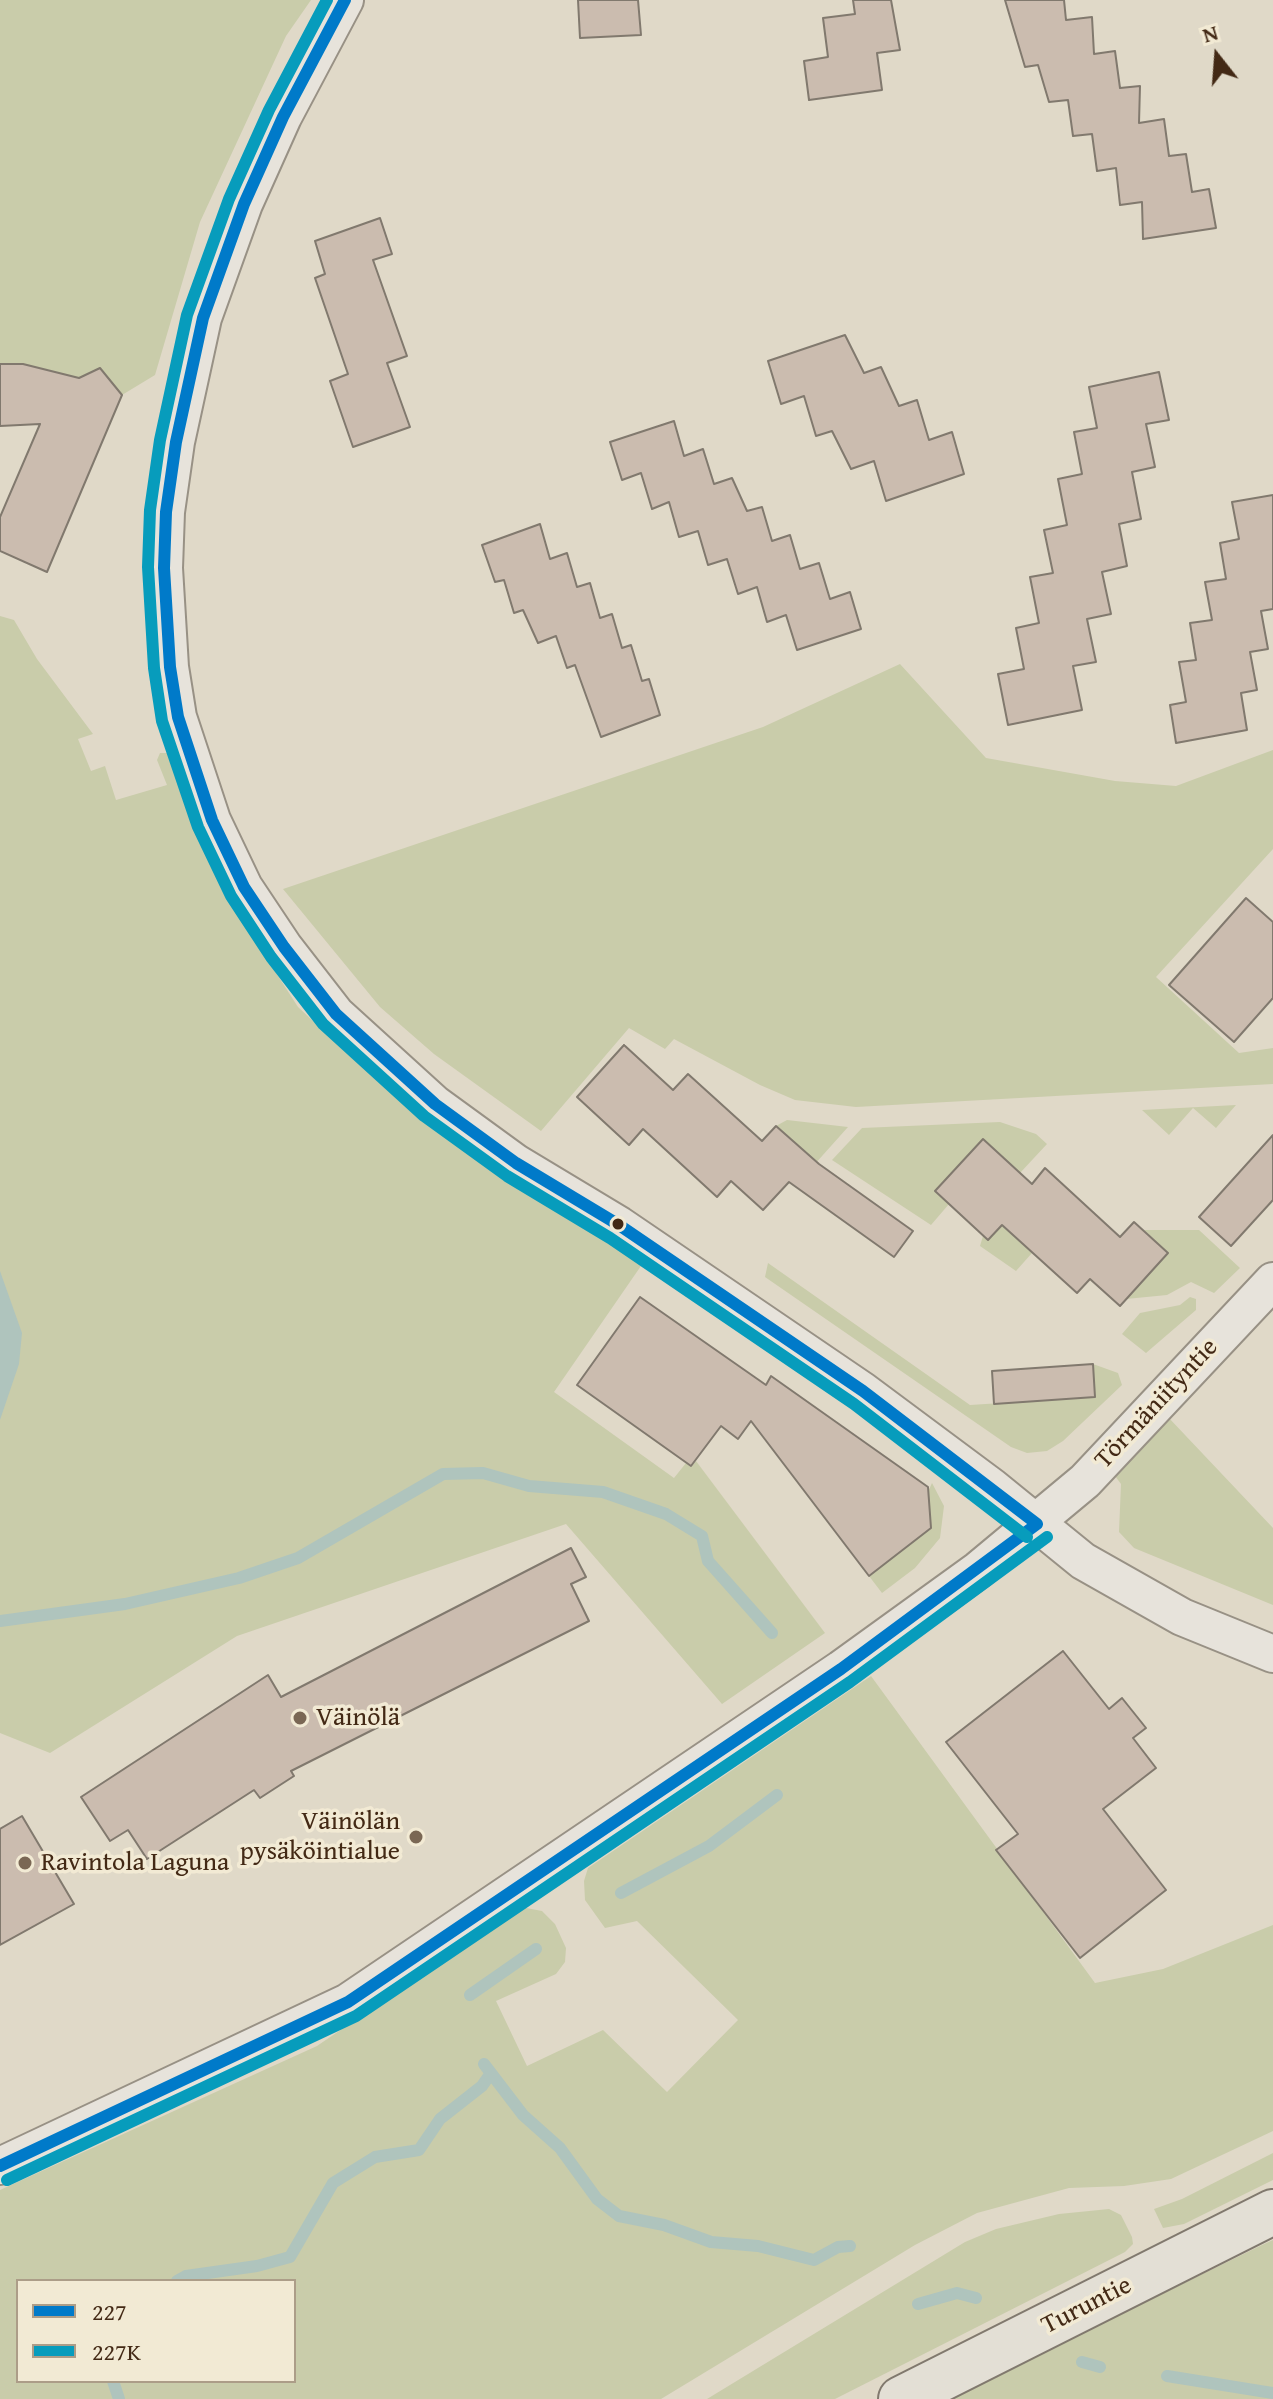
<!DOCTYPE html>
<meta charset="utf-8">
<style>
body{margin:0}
#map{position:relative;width:1273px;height:2399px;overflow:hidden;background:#e0d9c8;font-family:"Gentium Book Plus",serif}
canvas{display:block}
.legend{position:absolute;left:16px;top:2279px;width:280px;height:104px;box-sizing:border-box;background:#f2ead4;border:2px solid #ac9d88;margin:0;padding:10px 14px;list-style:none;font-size:24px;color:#432915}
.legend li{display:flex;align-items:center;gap:16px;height:40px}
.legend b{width:40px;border:2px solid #ac9d88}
.north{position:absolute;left:1177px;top:16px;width:80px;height:80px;-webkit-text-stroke:6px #f2ead4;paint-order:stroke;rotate:343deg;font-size:22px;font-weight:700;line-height:32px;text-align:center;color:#432915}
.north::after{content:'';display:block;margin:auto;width:28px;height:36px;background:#432915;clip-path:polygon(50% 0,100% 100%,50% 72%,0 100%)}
</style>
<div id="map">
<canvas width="1273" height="2399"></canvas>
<ul class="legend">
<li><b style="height:10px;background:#007ac9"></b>227</li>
<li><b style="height:10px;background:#079cbc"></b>227K</li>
</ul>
<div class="north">N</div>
</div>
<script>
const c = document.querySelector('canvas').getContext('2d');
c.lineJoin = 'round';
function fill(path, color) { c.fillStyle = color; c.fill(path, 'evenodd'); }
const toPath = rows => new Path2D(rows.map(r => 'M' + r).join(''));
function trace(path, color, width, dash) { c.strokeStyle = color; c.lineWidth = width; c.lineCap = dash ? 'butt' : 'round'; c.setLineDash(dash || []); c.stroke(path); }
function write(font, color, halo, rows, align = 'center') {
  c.font = font + ' "Gentium Book Plus",serif'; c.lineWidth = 7; c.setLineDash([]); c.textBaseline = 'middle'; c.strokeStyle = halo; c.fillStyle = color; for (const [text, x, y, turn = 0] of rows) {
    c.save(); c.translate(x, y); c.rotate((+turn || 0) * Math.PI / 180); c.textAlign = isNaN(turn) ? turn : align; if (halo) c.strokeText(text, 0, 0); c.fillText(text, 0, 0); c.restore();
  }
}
const green = toPath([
 [0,0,311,0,286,36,200,222,155,375,122,395,87,389,50,370,0,364],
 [0,616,14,620,37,659,93,734,78,739,91,771,105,766,116,800,167,785,157,760,160,753,170,753,207,851,237,912,298,1007,410,1111,513,1182,643,1263,554,1392,674,1478,686,1463,691,1467,696,1461,825,1633,722,1704,566,1524,237,1636,50,1753,0,1733],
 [900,664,986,758,1115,781,1176,786,1273,750,1273,849,1156,977,1239,1053,1273,1048,1273,1084,856,1107,795,1100,760,1085,674,1039,665,1049,629,1028,541,1131,434,1054,380,1007,283,889,763,727],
 [1236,1105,1216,1128,1193,1108,1169,1135,1142,1110],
 [787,1120,848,1127,814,1165,811,1157,776,1126],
 [1000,1122,1036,1134,1047,1144,1020,1173,983,1139,935,1191,949,1204,931,1225,832,1160,862,1128],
 [1002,1225,1032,1253,1016,1271,980,1246,983,1236,988,1240],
 [1144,1230,1199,1230,1240,1268,1214,1293,1191,1282,1167,1295,1126,1299,1168,1253],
 [768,1263,970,1405,1095,1397,1093,1364,1118,1373,1122,1385,1063,1441,1047,1451,1027,1453,1011,1447,765,1277],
 [1190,1297,1196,1299,1196,1310,1146,1353,1122,1334,1140,1313,1180,1305],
 [1168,1417,1273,1528,1273,1605,1134,1548,1119,1532,1121,1484,1115,1476],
 [932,1483,944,1506,940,1538,915,1568,882,1593,869,1576,901,1551],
 [871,1676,1095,1983,1163,1969,1273,1925,1273,2131,1171,2179,1124,2186,1069,2188,977,2213,915,2245,661,2399,0,2399,0,2190,317,2046,521,1907,542,1911,555,1924,566,1948,565,1962,556,1974,496,2001,527,2066,603,2030,667,2092,738,2020,637,1921,605,1928,585,1900,584,1881,588,1868],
 [18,2281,294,2281,294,2381,18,2381],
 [1273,2153,1273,2180,1184,2224,1163,2228,1154,2209,1182,2199],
 [1109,2209,1121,2215,1132,2237,1133,2244,1125,2252,835,2399,707,2399,965,2242,996,2229,1059,2214],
 [1273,2240,1273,2399,947,2399,1262,2245]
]);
const water = toPath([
 [0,1271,22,1333,19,1364,0,1420]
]);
const stream = toPath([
 [0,1621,125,1604,239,1578,298,1558,443,1474,483,1473,529,1486,603,1492,666,1514,702,1536,708,1561,772,1633],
 [621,1893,709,1846,777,1795],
 [470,1995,536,1949],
 [484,2064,523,2115,560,2148,597,2199,619,2216,664,2225,711,2242,758,2246,814,2260,838,2247,850,2246],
 [177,2281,186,2276,257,2266,290,2257,333,2183,375,2157,419,2150,440,2119,482,2086,491,2073],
 [918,2304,957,2293,976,2298],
 [1082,2362,1100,2367],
 [1167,2376,1273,2393],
 [113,2381,119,2399]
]);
const building = toPath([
 [578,0,638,0,641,35,580,38,578,0],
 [853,0,891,0,900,50,877,53,882,90,809,100,804,61,828,57,823,18,855,14,853,0],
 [1005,0,1064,0,1066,20,1092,17,1094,54,1115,51,1120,88,1140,86,1139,123,1164,119,1169,156,1186,154,1192,192,1209,189,1216,228,1143,239,1142,202,1120,205,1116,168,1097,171,1092,134,1073,136,1068,100,1049,102,1038,65,1025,67,1005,0],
 [380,218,392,254,373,260,407,356,387,363,410,427,353,447,330,381,348,374,315,278,325,274,315,241,380,218],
 [845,335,864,373,881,367,899,406,917,400,929,440,952,432,964,474,886,501,874,461,851,469,832,431,816,436,804,396,781,404,768,361,845,335],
 [0,364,23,364,79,378,100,368,122,395,47,572,0,551,0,517,40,424,0,426,0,364],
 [1159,372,1169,420,1146,424,1155,467,1132,472,1141,519,1119,524,1127,566,1102,572,1111,614,1087,619,1096,662,1073,666,1082,710,1008,725,998,674,1024,669,1016,628,1039,623,1030,577,1053,573,1044,530,1067,525,1058,479,1082,474,1074,432,1097,428,1089,387,1159,372],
 [674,421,684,456,703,449,714,484,732,478,747,511,762,507,772,541,790,535,800,569,819,563,830,599,850,592,861,629,797,650,786,615,767,622,757,587,738,594,727,559,708,565,698,531,679,537,669,502,652,509,641,473,622,480,610,442,674,421],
 [1273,495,1273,609,1261,611,1268,649,1250,652,1257,690,1241,693,1247,730,1176,743,1170,705,1186,702,1179,662,1196,660,1190,623,1212,620,1205,582,1226,579,1220,543,1239,539,1232,502,1273,495],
 [540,524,550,559,567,553,577,587,590,583,600,618,612,614,622,648,631,645,642,681,649,679,660,715,601,737,575,665,567,668,556,636,538,643,523,610,514,613,504,580,495,582,482,545,540,524],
 [1246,898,1273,922,1273,998,1234,1042,1169,985,1246,898],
 [624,1045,673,1090,688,1074,762,1141,776,1126,819,1164,913,1231,894,1257,789,1182,763,1210,731,1181,717,1197,643,1129,629,1145,577,1097,624,1045],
 [1273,1135,1273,1200,1231,1246,1199,1217,1273,1135],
 [983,1139,1032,1184,1045,1168,1120,1237,1134,1222,1168,1253,1120,1306,1090,1279,1077,1293,1002,1225,988,1240,935,1191,983,1139],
 [640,1297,766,1385,771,1376,928,1487,931,1528,869,1576,751,1421,738,1439,721,1426,691,1466,577,1385,640,1297],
 [1093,1364,1095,1397,994,1404,992,1371,1093,1364],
 [571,1548,586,1577,571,1584,589,1621,291,1771,294,1776,260,1798,254,1790,147,1859,128,1830,110,1841,81,1797,268,1675,281,1697,571,1548],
 [1063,1651,1109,1709,1122,1698,1146,1728,1133,1738,1156,1768,1103,1809,1166,1890,1080,1958,996,1850,1018,1834,946,1742,1063,1651],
 [22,1816,74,1904,0,1945,0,1829,22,1816]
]);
const minor = toPath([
 [345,0,283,117,244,204,203,318,176,442,166,512,164,568,170,667,178,717,212,820,244,887,284,947,336,1014,435,1104,516,1163,619,1225,863,1391,992,1487,1083,1561,1182,1617,1273,1654],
 [0,2166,348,2002,841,1669,978,1570,1085,1481,1273,1281]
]);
const primary = toPath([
 [901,2399,1273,2212]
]);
const bus1 = toPath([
 [345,0,283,117,244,204,203,318,176,442,166,512,164,568,170,667,178,717,212,820,244,887,284,947,336,1014,435,1104,516,1163,619,1225,863,1391,1037,1524],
 [0,2166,348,2002,841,1669,1037,1524]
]);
const bus2 = toPath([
 [327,0,269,110,229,199,187,315,160,440,150,510,148,567,154,668,162,721,198,827,231,896,271,957,323,1024,424,1116,507,1176,610,1238,854,1404,1027,1537],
 [7,2180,356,2016,850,1682,1047,1537]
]);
const markers = [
 [618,1224,7,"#432915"],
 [300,1718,8,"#7a6754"],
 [416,1837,8,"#7a6754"],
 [25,1863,8,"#7a6754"]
];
const streetNames = [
 ["Törmäniityntie",1157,1404,-47],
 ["Turuntie",1087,2306,-27]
];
const poiNames = [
 ["Väinölä",316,1718],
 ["Väinölän",400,1822,"right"],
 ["pysäköintialue",400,1852,"right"],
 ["Ravintola Laguna",41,1863]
];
fill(green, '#c9ccaa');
fill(water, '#afc4bd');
trace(stream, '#afc4bd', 12);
fill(building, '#cbbcaf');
trace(building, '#81796e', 2);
trace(minor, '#989185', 40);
trace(primary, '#81796e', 48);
trace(minor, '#e7e3db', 36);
trace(primary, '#e3dfd5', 44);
trace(bus1, '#007ac9', 12);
trace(bus2, '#079cbc', 12);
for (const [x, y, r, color] of markers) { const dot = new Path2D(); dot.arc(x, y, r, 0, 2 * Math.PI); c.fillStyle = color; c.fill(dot); trace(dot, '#f2ead4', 3); }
write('26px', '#432915', '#f2ead4', streetNames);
write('26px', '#432915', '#f2ead4', poiNames, 'left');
</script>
